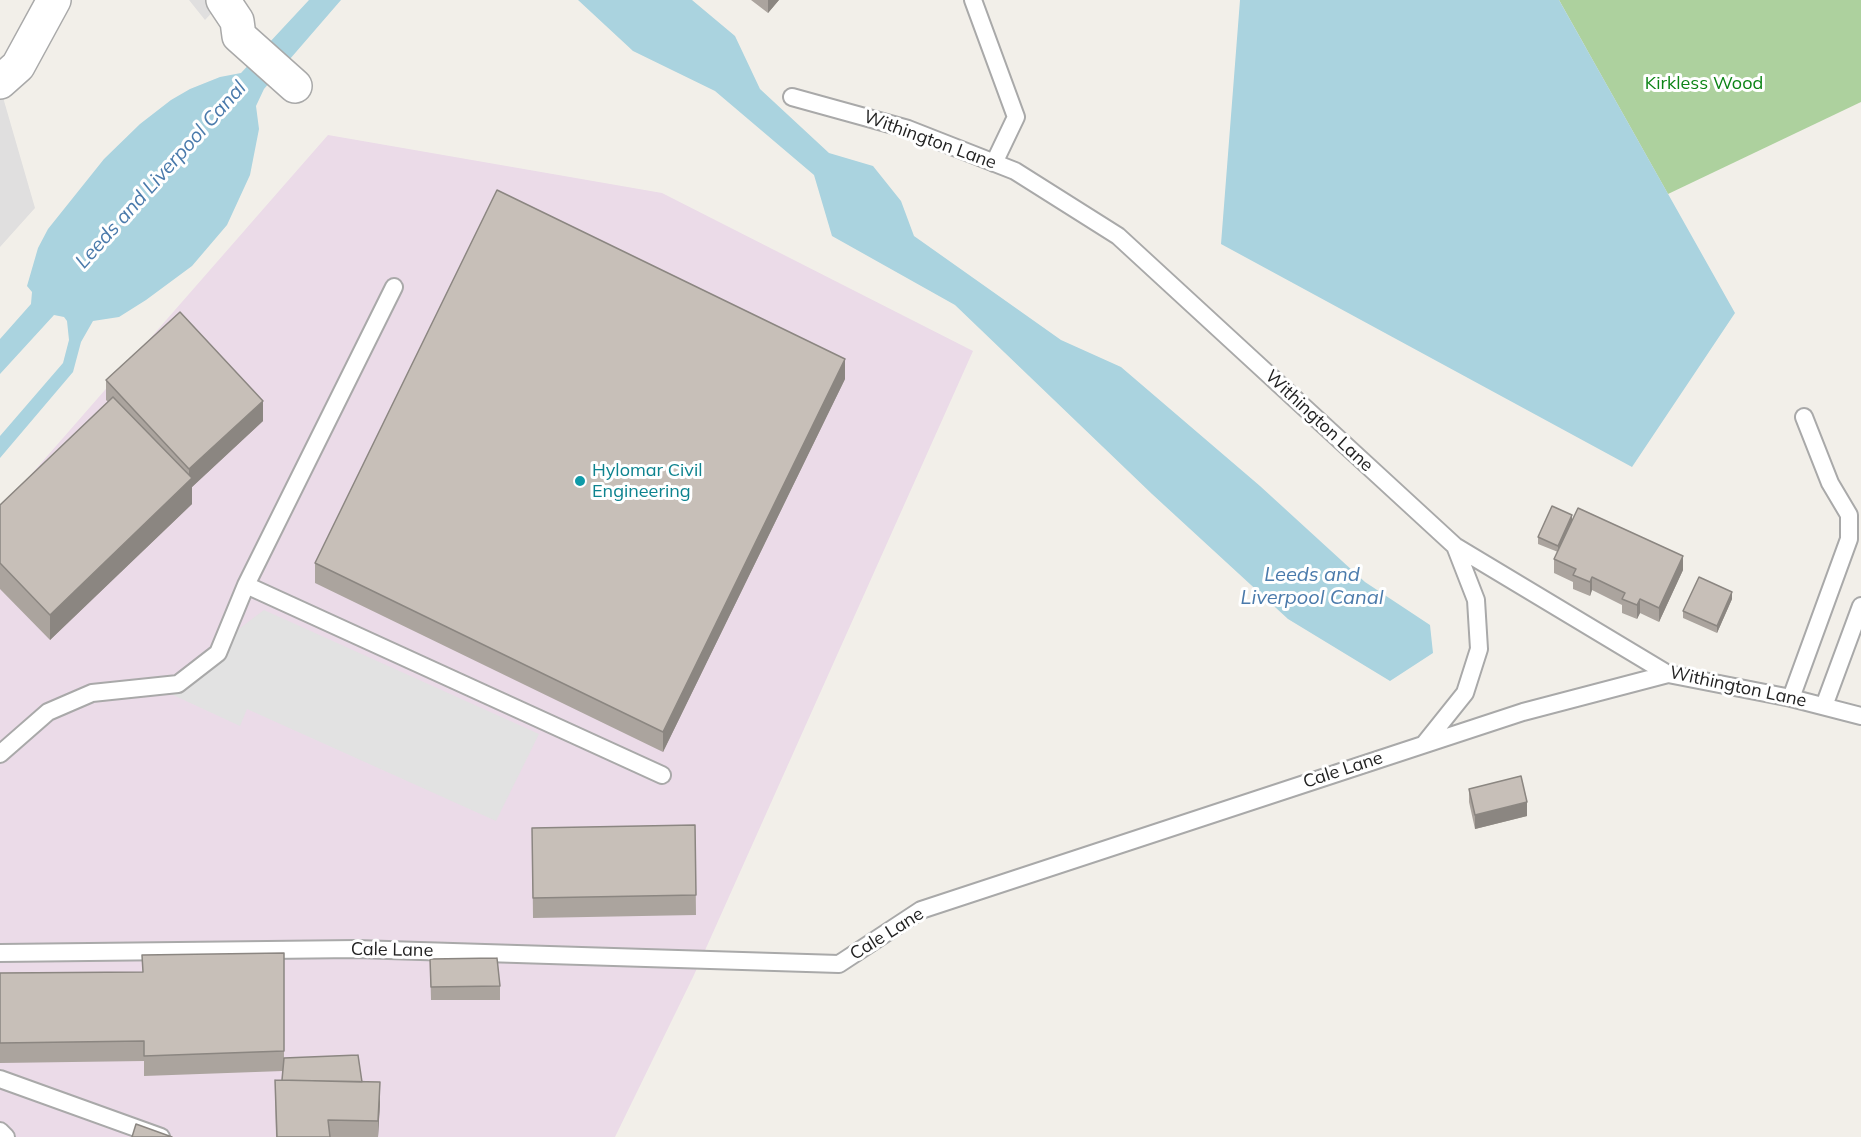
<!DOCTYPE html>
<style>
body{margin:0}
canvas{display:block;background:#f2efe9}
</style>
<canvas width="1861" height="1137"></canvas>
<script>
const c = document.querySelector('canvas').getContext('2d');
c.lineJoin = 'round';
function fill(path, color) { c.fillStyle = color; c.fill(path, 'evenodd'); }
const toPath = rows => new Path2D(rows.map(r => 'M' + r).join(''));
function trace(path, color, width, dash) { c.strokeStyle = color; c.lineWidth = width; c.lineCap = dash ? 'butt' : 'round'; c.setLineDash(dash || []); c.stroke(path); }
function write(font, color, halo, rows, align = 'center') {
  c.font = font + ' Mulish,sans-serif'; c.lineWidth = 6; c.setLineDash([]); c.textBaseline = 'middle'; c.strokeStyle = halo; c.fillStyle = color; for (const [text, x, y, turn = 0] of rows) {
    c.save(); c.translate(x, y); c.rotate((+turn || 0) * Math.PI / 180); c.textAlign = isNaN(turn) ? turn : align; if (halo) c.strokeText(text, 0, 0); c.fillText(text, 0, 0); c.restore();
  }
}
const residential = toPath([
 [189,0,224,0,205,20],
 [0,87,35,208,0,247]
]);
const industrial = toPath([
 [328,135,662,193,973,351,694,975,615,1137,0,1137,0,510]
]);
const forest = toPath([
 [1559,0,1861,0,1861,102,1668,194]
]);
const parking = toPath([
 [264,610,539,734,496,821,247,709,240,726,145,682,172,679]
]);
const water = toPath([
 [309,0,341,0,264,89,256,106,259,129,250,175,227,225,192,266,146,300,119,317,93,321,81,342,73,372,0,458,0,436,63,363,69,340,67,321,64,317,54,315,0,374,0,339,31,304,32,292,27,286,38,248,48,229,104,159,140,124,171,100,190,89,220,77,241,73],
 [578,0,692,0,735,36,760,89,829,153,873,166,901,201,914,236,1061,340,1121,367,1260,486,1365,582,1430,625,1433,653,1390,681,1288,619,1152,494,955,305,832,236,814,175,715,91,633,51],
 [1240,0,1559,0,1735,313,1632,467,1221,244]
]);
const service = toPath([
 [973,0,1016,117,994,163],
 [792,97,908,129,1015,171,1118,236,1455,546,1668,674,1791,698,1861,716],
 [246,585,662,775],
 [1791,698,1849,539,1849,515,1830,483,1804,417],
 [1824,706,1861,606],
 [1425,743,1465,693,1479,649,1476,600,1455,546],
 [0,754,48,712,92,693,178,684,218,653,246,585,394,287],
 [0,953,356,949,839,964,921,910,1523,712,1668,674],
 [0,1079,161,1137],
 [0,1131,6,1137]
]);
const minor = toPath([
 [223,0,237,21,239,36,295,86],
 [0,82,18,66,54,0]
]);
const wall = toPath([
 [751,0,779,0,768,13],
 [845,379,663,752,315,583,315,563],
 [106,380,263,421,192,487,192,504,50,640,0,589,0,505,108,402,106,400],
 [1572,522,1683,570,1659,622,1640,613,1637,619,1622,613,1622,605,1592,590,1590,596,1573,589,1573,582,1554,573,1554,559,1558,552,1538,544,1538,537],
 [1732,599,1717,633,1683,618,1683,611],
 [1469,789,1527,816,1475,829,1469,802],
 [695,825,696,915,533,918,532,828],
 [284,953,284,1058,362,1082,380,1102,378,1137,276,1137,275,1080,282,1080,283,1071,144,1076,144,1061,0,1063,0,973,142,972],
 [430,959,500,986,500,1000,431,1000]
]);
const shadedWall = toPath([
 [768,0,779,0,768,13],
 [845,359,845,379,663,752,663,732],
 [263,401,263,421,192,487,192,504,50,640,50,615,189,481,189,469],
 [1572,515,1572,522,1558,553,1558,546],
 [1683,556,1683,570,1659,622,1659,608],
 [1592,577,1592,590,1590,596,1590,582],
 [1732,592,1732,599,1717,633,1717,626],
 [1640,599,1640,613,1637,619,1637,605],
 [1527,802,1527,816,1475,829,1475,815],
 [380,1082,380,1102,378,1137,378,1121]
]);
const building = toPath([
 [497,190,845,359,663,732,315,563,497,190],
 [180,312,263,401,189,469,106,380,180,312],
 [113,397,192,478,50,615,0,563,0,505,113,397],
 [1552,506,1572,515,1558,546,1538,537,1552,506],
 [1578,508,1683,556,1659,608,1640,599,1637,605,1622,599,1625,593,1592,577,1590,582,1573,575,1576,569,1554,559,1578,508],
 [1699,577,1732,592,1717,626,1683,611,1699,577],
 [1521,776,1527,802,1475,815,1469,789,1521,776],
 [695,825,696,895,533,898,532,828,695,825],
 [284,953,284,1051,144,1056,144,1041,0,1043,0,973,143,972,142,955,284,953],
 [497,958,500,986,431,987,430,959,497,958],
 [358,1055,362,1082,282,1080,284,1058,358,1055],
 [275,1080,380,1082,378,1121,328,1120,330,1137,277,1137,275,1080],
 [136,1124,172,1137,132,1137,136,1124]
]);
const markers = [
 [580,481,6,"#0f9aa8"]
];
const parkNames = [
 ["Kirkless Wood",1704,84]
];
const streetNames = [
 ["Withington Lane",930,140,20],
 ["Withington Lane",1319,421,43],
 ["Withington Lane",1738,687,12],
 ["Cale Lane",1343,770,-18],
 ["Cale Lane",887,934,-32],
 ["Cale Lane",392,950,1]
];
const cultureNames = [
 ["Hylomar Civil",592,471],
 ["Engineering",592,492]
];
const waterNames = [
 ["Leeds and Liverpool Canal",161,175,-48],
 ["Leeds and",1312,575],
 ["Liverpool Canal",1312,598]
];
fill(residential, '#e0dfdf');
fill(industrial, '#ebdbe8');
fill(forest, '#add19e');
fill(parking, '#e2e2e2');
fill(water, '#aad3df');
trace(service, '#a9a9a9', 20);
trace(minor, '#a9a9a9', 36);
trace(service, '#fff', 16);
trace(minor, '#fff', 33);
fill(wall, '#aba49e');
fill(shadedWall, '#8b8681');
fill(building, '#c7bfb8');
trace(building, '#8b8681', 1.5);
for (const [x, y, r, color] of markers) { const dot = new Path2D(); dot.arc(x, y, r, 0, 2 * Math.PI); c.fillStyle = color; c.fill(dot); trace(dot, '#fff', 2); }
write('18px', '#0c8416', '#fff', parkNames);
write('18px', '#222', '#fff', streetNames);
write('18px', '#0d838f', '#fff', cultureNames, 'left');
write('italic 20px', '#4a7aab', '#fff', waterNames);
</script>
